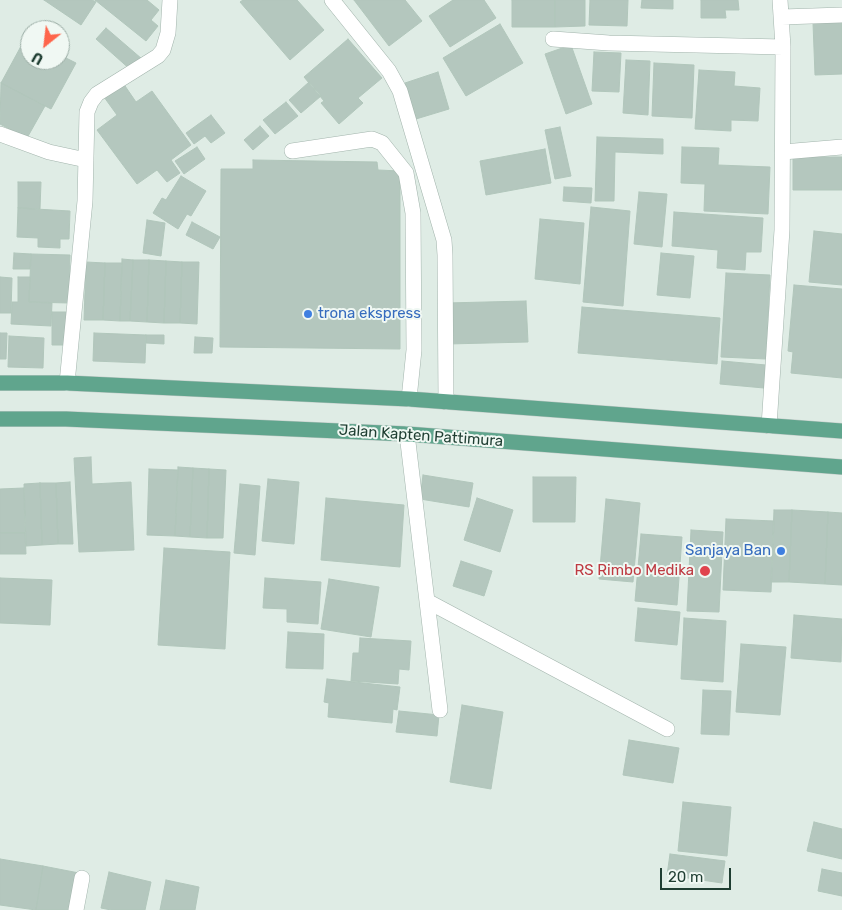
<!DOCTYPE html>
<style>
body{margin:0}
#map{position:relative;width:842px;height:910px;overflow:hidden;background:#dfece5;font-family:Rubik,sans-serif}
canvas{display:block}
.north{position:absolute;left:20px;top:20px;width:50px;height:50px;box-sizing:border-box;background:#f0f8f3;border:1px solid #9caea6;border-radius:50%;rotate:209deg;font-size:14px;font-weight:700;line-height:20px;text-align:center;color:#1f3e32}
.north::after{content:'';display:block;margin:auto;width:18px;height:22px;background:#fe654b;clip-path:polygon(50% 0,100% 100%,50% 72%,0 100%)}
.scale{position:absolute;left:660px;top:868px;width:71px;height:22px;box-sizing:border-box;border:2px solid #1f3e32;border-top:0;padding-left:6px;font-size:15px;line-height:18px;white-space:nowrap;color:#1f3e32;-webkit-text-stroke:4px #f0f8f3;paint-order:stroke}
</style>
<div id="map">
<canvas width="842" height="910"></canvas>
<div class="north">U</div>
<div class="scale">20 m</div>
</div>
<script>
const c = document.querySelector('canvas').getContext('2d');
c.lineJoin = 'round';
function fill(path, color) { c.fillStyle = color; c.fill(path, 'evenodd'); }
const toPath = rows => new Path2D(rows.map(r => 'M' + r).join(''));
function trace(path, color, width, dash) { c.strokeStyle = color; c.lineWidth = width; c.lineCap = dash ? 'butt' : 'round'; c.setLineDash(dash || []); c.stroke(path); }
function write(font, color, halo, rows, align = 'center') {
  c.font = font + ' Rubik,sans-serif'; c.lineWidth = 4; c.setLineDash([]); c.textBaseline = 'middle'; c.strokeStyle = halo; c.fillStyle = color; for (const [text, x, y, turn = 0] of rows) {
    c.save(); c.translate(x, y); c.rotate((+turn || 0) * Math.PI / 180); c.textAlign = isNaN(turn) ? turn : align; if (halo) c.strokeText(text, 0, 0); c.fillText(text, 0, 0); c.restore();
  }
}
const building = toPath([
 [44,0,92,0,96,2,81,25,44,0],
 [95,0,147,0,159,10,151,20,158,26,146,41,95,0],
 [243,0,297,0,324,30,290,60,240,2,243,0],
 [354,0,405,0,422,21,389,46,354,0],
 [453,0,484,0,496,18,450,47,429,16,453,0],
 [512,0,555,0,555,27,512,27,512,0],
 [555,0,585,0,585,26,555,27,555,0],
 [590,0,628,0,627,26,589,25,590,0],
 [642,0,673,0,673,9,641,8,642,0],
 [701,0,738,0,739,10,725,10,726,18,701,18,701,0],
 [842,22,842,74,815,75,813,23,842,22],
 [500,24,523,63,466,96,443,58,500,24],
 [106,28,142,59,132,71,96,39,106,28],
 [26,37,30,39,30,60,60,60,60,55,76,63,51,109,1,83,26,37],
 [348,39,382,78,358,98,363,103,339,124,321,103,324,101,304,77,348,39],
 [571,45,592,104,566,114,545,54,571,45],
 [594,52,621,53,619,92,592,91,594,52],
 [626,60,650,61,648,115,623,113,626,60],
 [654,63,694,65,692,118,652,116,654,63],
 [699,70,735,72,734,86,760,88,758,121,731,120,731,131,695,129,699,70],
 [438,72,449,109,416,119,405,83,438,72],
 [309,82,321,96,301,113,289,100,309,82],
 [1,83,45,106,27,138,0,124,1,83],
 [123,83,136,102,152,91,191,145,171,160,180,173,167,182,157,170,137,184,97,130,117,115,104,97,123,83],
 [286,102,298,116,275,134,263,120,286,102],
 [211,115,225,133,211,143,205,136,194,144,186,133,211,115],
 [260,126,269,136,253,150,244,140,260,126],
 [560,127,571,176,555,179,545,130,560,127],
 [597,137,663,139,663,154,615,152,614,201,595,201,597,137],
 [197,147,205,159,184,174,175,161,197,147],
 [682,147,719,148,718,165,770,167,768,214,704,211,705,184,681,183,682,147],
 [545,149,551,183,486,195,480,161,545,149],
 [793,157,842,157,842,190,793,190,793,157],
 [253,160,377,162,378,170,400,171,400,349,220,347,221,169,253,169,253,160],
 [181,176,206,191,191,216,187,214,178,229,153,213,162,198,166,200,181,176],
 [18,182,41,182,40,209,18,208,18,182],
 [564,187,592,188,591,203,563,201,564,187],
 [639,192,667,194,662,247,634,244,639,192],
 [591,207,630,211,623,306,583,302,591,207],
 [18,208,70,211,69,239,60,239,60,248,38,247,38,238,17,237,18,208],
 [674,212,763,218,761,252,746,252,745,270,717,268,718,250,672,246,674,212],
 [540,219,584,223,580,284,535,279,540,219],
 [147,220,165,223,161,256,143,253,147,220],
 [192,222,220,237,213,249,186,235,192,222],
 [814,231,842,234,842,285,809,282,814,231],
 [14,253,31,254,30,269,13,269,14,253],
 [661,253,694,256,690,298,657,295,661,253],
 [31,254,70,255,69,303,29,302,31,254],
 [122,259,133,260,130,321,120,321,122,259],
 [133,260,149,260,147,322,130,321,133,260],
 [149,260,166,261,164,323,147,322,149,260],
 [166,261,182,262,180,323,164,323,166,261],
 [86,262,105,263,103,320,84,320,86,262],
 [182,262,199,262,197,324,180,323,182,262],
 [105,263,122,263,120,321,103,320,105,263],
 [726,273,770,275,766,359,721,357,726,273],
 [0,277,12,278,11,313,0,313,0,277],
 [18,277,30,277,29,302,52,303,51,326,11,324,12,302,18,302,18,277],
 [794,285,842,289,842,378,791,373,793,352,788,351,794,285],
 [526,301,528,342,448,344,446,303,526,301],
 [582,307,720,318,717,364,578,353,582,307],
 [52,312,70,312,70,345,52,345,52,312],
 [0,333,7,333,6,359,0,359,0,333],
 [94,333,146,335,145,363,93,361,94,333],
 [146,335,164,335,164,344,146,343,146,335],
 [9,336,44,338,43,368,8,367,9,336],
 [195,337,213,338,212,353,194,353,195,337],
 [722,361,766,365,764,388,720,384,722,361],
 [91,457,92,484,131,482,134,550,79,552,74,458,91,457],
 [178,467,193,468,190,537,175,536,178,467],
 [193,468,209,469,207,538,190,537,193,468],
 [149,469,178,470,175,536,147,535,149,469],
 [209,469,226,470,223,538,207,538,209,469],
 [423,475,473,483,469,507,420,499,423,475],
 [533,477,576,477,575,522,533,522,533,477],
 [268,479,299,482,294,544,262,541,268,479],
 [70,482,73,544,58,544,56,483,70,482],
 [40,483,42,545,26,546,24,484,40,483],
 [40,483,56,483,58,544,42,545,40,483],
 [240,484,260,486,255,555,234,553,240,484],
 [24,488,25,533,0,533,0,489,24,488],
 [326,498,404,505,400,567,321,560,326,498],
 [477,498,513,510,500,552,464,540,477,498],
 [606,499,640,503,633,582,599,579,606,499],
 [774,510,792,510,789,582,771,582,774,510],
 [792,510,828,512,825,584,789,582,792,510],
 [828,512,842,513,842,585,825,584,828,512],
 [726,519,774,521,771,592,723,590,726,519],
 [691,530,723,532,719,612,687,611,691,530],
 [0,533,25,533,26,554,0,554,0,533],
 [641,534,682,537,677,605,635,601,641,534],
 [164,548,230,552,225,649,158,645,164,548],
 [461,561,492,571,484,596,453,586,461,561],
 [0,578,52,580,50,625,0,623,0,578],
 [265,578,321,582,318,624,287,622,287,609,263,608,265,578],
 [329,579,379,587,371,637,321,629,329,579],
 [638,608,680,612,677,645,635,641,638,608],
 [794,615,842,619,841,662,791,658,794,615],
 [684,618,726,621,723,682,681,679,684,618],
 [288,632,324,634,323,669,286,668,288,632],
 [360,638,411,641,409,670,399,669,398,684,351,681,353,653,359,653,360,638],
 [741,644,786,647,780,715,736,712,741,644],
 [327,679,400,687,397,710,393,709,392,723,328,717,329,703,324,702,327,679],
 [703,690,731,691,729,735,701,734,703,690],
 [462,705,503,712,491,789,450,782,462,705],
 [399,711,439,715,437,736,396,732,399,711],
 [629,740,679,748,673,783,623,775,629,740],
 [683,802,731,807,727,856,678,851,683,802],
 [814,822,842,829,842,859,807,851,814,822],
 [670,854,725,861,722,883,667,875,670,854],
 [0,859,43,866,36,910,0,905,0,859],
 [43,866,79,873,72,910,36,910,43,866],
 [822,869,842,873,842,896,818,891,822,869],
 [109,872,151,882,145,910,111,910,101,908,109,872],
 [166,880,199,887,195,910,160,910,166,880]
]);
const minor = toPath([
 [332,0,389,71,400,91,444,240,445,255,446,402],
 [782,17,842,15],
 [553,39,609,43,783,47],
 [0,134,49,152,86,160],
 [292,151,372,139,382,143,406,173,413,213,414,350,409,399],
 [783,152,842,147],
 [67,383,85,201,87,112,91,102,97,94,158,56,163,50,168,33,170,0],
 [769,426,782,230,783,47,780,0],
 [407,434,440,710],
 [427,601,667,729],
 [76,910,82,878]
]);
const major = toPath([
 [0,383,67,383,409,399,842,431],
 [0,419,66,419,407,434,842,467]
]);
const markers = [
 [308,314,5,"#3f7fe0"],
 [781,551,5,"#3f7fe0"],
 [705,571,6,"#e0444e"]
];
const shopNames = [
 ["trona ekspress",318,314],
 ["Sanjaya Ban",771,551,"right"]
];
const streetNames = [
 ["Jalan Kapten Pattimura",421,436,4]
];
const healthNames = [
 ["RS Rimbo Medika",694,571]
];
fill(building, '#b4c7be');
trace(building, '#b1c6bb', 1);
trace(minor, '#a2b4ac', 16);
trace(major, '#c0c9c6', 16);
trace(minor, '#fff', 15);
trace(major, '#60a58d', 15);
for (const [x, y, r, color] of markers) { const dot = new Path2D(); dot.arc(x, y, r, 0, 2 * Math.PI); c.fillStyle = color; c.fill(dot); trace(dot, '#f0f8f3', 2); }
write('15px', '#366cbe', '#f0f8f3', shopNames, 'left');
write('15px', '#1f3e32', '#f0f8f3', streetNames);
write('15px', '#be3a42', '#f0f8f3', healthNames, 'right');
</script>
